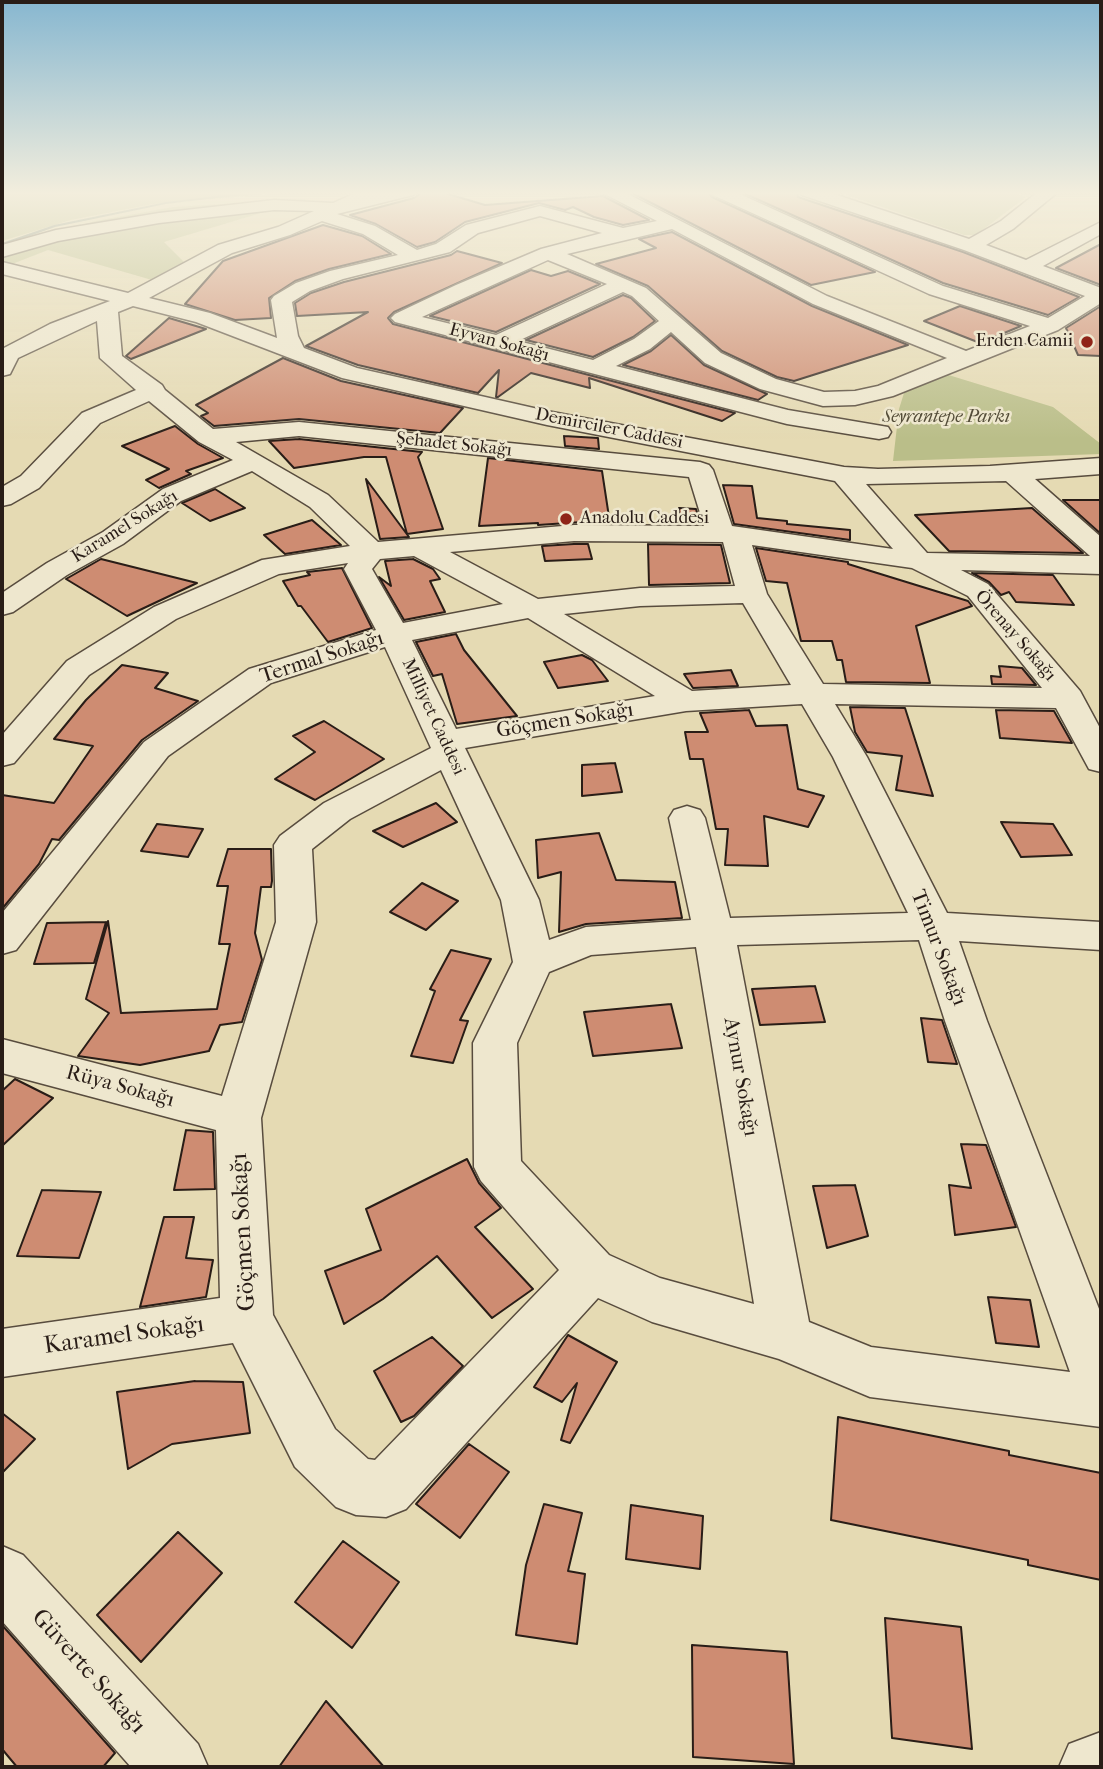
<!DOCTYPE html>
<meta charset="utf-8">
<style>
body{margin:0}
#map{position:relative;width:1103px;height:1769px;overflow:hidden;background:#e5dab3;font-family:"IM FELL French Canon",serif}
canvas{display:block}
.frame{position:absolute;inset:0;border:4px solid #291d17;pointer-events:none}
</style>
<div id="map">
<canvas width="1103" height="1769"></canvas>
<div class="frame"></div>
</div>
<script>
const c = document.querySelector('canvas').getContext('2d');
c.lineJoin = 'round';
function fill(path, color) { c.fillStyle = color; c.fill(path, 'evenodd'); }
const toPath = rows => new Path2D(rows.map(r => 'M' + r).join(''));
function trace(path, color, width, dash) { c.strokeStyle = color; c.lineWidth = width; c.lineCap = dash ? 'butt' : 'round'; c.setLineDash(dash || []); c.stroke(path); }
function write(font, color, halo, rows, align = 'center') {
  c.font = font + ' "IM FELL French Canon",serif'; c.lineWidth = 5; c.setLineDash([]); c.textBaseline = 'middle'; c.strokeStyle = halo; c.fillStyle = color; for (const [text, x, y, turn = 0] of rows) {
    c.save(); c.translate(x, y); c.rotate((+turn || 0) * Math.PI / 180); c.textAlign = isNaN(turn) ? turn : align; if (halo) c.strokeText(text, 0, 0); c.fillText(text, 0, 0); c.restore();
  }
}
const green = toPath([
 [2,191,52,192,304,191,153,204,71,220,2,241],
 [835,191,1011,191,1026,197,976,235,964,235],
 [308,199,164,242,185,263,152,280,48,250,7,266,2,265,2,253,33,239,95,221,173,207],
 [942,373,1053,407,1101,444,1101,454,893,461,899,409,904,393]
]);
const stream = toPath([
 [259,191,273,191,166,204,55,227,2,246,2,243,54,225,166,202,259,191]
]);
const building = toPath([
 [424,191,438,191,485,205,603,196,649,220,623,225,594,217,573,207,565,210,539,203,465,222,435,242,417,247,376,224,350,215,414,198,424,191],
 [707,191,712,197,875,272,811,285,630,192,707,191],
 [739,191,796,191,798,197,963,252,1079,297,1048,315,943,283,739,191],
 [323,225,362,236,391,254,329,269,295,281,269,298,271,318,235,320,185,304,223,261,323,225],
 [672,232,812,306,908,345,794,381,777,377,722,351,648,286,596,264,656,248,639,239,672,232],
 [1101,244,1101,285,1056,268,1101,244],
 [457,251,502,263,394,312,388,318,393,324,735,413,722,421,589,378,590,388,531,373,498,397,496,397,499,370,478,393,358,365,306,346,368,312,297,316,295,303,311,293,344,282,451,255,457,251],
 [531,270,551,276,568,271,600,284,496,332,430,316,531,270],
 [623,295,631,298,655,321,633,337,593,357,526,340,623,295],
 [960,306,1021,326,980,343,924,321,960,306],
 [1101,306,1101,356,1078,355,1066,328,1101,306],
 [169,318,206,329,131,359,126,356,169,318],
 [671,335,704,365,767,394,758,400,623,365,651,351,671,335],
 [283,358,341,381,463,408,440,433,299,419,214,426,201,416,208,413,196,405,283,358],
 [175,426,198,444,223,458,186,471,191,474,159,488,146,480,169,469,122,446,175,426],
 [564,436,598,438,599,449,565,446,564,436],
 [299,439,422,452,418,457,443,529,407,534,386,457,364,457,294,468,269,441,299,439],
 [488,458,602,471,609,517,581,518,582,522,538,525,538,523,479,526,488,458],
 [366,479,409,537,380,539,366,479],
 [723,485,752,486,757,518,787,521,787,524,850,530,850,540,734,524,723,485],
 [215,489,245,508,210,521,182,503,215,489],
 [1063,500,1101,500,1101,534,1063,500],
 [679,508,696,509,700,523,680,523,679,508],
 [1032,508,1083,553,949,551,915,515,1032,508],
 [312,520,341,545,285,554,264,535,312,520],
 [574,544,588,544,592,559,545,561,542,546,574,544],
 [648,544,721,545,730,583,649,585,648,544],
 [756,548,848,562,848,564,968,601,972,606,916,626,930,683,846,682,842,660,837,660,832,641,801,641,787,583,766,581,756,548],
 [101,559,197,583,127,616,66,579,101,559],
 [413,559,433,569,440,579,430,581,445,612,404,620,379,577,391,586,385,561,413,559],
 [342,568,372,628,328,642,301,606,298,606,283,581,310,575,307,572,342,568],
 [972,573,1053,575,1074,605,1016,602,1009,592,1001,595,989,582,972,573],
 [456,634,464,650,517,716,457,724,442,674,433,676,416,642,456,634],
 [582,655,592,660,608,681,558,688,544,662,582,655],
 [122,665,168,673,155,688,198,701,142,740,59,840,52,839,39,864,2,909,2,795,54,803,93,746,54,739,86,700,122,665],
 [999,666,1022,668,1036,685,992,684,991,676,1001,677,999,666],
 [731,670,738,686,693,688,684,674,731,670],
 [850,707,905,708,933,796,896,790,902,756,867,752,855,732,850,707],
 [749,710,756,726,787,725,798,789,824,796,808,827,764,816,768,866,725,865,728,829,716,829,703,759,690,759,685,732,708,732,700,713,749,710],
 [996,710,1054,711,1072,743,1000,738,996,710],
 [324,721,384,759,315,800,275,779,315,752,293,736,324,721],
 [615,763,622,792,582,796,582,765,615,763],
 [436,803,457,822,403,847,373,831,436,803],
 [1001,822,1053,824,1072,855,1021,857,1001,822],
 [157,824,203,829,188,857,141,851,157,824],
 [599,833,616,880,675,882,682,918,586,924,559,932,561,872,538,878,536,840,599,833],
 [228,849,271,849,272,881,271,887,261,887,255,933,262,960,242,1022,220,1025,209,1051,140,1065,78,1056,109,1013,86,999,108,921,121,1013,217,1009,230,944,219,944,228,886,217,886,228,849],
 [422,883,458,901,426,930,390,912,422,883],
 [106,922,94,963,34,964,47,923,106,922],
 [451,950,491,959,460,1020,468,1021,453,1063,411,1056,435,991,430,989,451,950],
 [815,986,825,1022,760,1025,752,989,815,986],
 [671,1004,682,1048,593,1056,584,1012,671,1004],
 [921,1018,942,1020,957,1064,928,1062,921,1018],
 [15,1079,53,1098,2,1146,2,1091,15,1079],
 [186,1130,213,1132,215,1189,174,1190,186,1130],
 [961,1144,986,1145,1016,1227,955,1235,949,1185,971,1188,961,1144],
 [467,1159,479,1183,501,1208,475,1227,533,1289,492,1318,437,1256,383,1299,344,1324,325,1271,381,1250,366,1209,467,1159],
 [855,1185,868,1236,827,1248,813,1186,855,1185],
 [42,1190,101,1192,79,1258,17,1256,42,1190],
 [164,1217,194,1217,186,1258,213,1260,206,1297,140,1307,164,1217],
 [988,1297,1030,1300,1039,1347,996,1343,988,1297],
 [568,1335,617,1362,570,1443,561,1440,577,1383,562,1402,534,1387,568,1335],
 [432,1337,463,1366,414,1416,401,1422,374,1371,432,1337],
 [195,1381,243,1382,250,1433,172,1444,128,1469,117,1392,195,1381],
 [2,1413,35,1439,2,1473,2,1413],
 [838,1417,1009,1451,1009,1455,1101,1473,1101,1580,1028,1565,1028,1560,831,1520,838,1417],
 [469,1444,509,1472,460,1538,416,1504,469,1444],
 [544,1504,582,1513,568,1571,585,1574,577,1644,516,1635,526,1565,544,1504],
 [631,1505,703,1516,700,1569,626,1559,631,1505],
 [178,1532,222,1573,141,1662,97,1615,178,1532],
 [343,1541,399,1582,352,1648,295,1602,343,1541],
 [885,1618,961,1627,972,1749,892,1738,885,1618],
 [2,1625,115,1753,103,1767,17,1767,2,1749,2,1625],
 [692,1645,787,1652,794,1764,693,1757,692,1645],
 [326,1701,384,1767,279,1767,326,1701]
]);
const minor = toPath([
 [360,191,416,191,413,195,337,214,375,226,417,250,436,244,466,225,540,206,623,228,657,221,599,191,622,191,827,296,966,351,1030,326,929,294,713,195,710,191,733,191,943,286,1048,318,1085,296,964,250,802,195,799,191,825,191,969,239,1001,221,1039,191,1059,191,1013,229,986,245,1026,260,1101,222,1101,234,1043,266,1101,288,1101,303,1058,330,893,396,855,405,823,406,760,389,705,363,671,332,650,349,616,366,788,410,888,427,891,432,888,437,879,439,787,424,395,322,391,318,395,314,456,285,541,249,602,233,540,216,478,233,450,252,343,279,310,291,292,302,298,336,304,348,357,368,547,411,844,467,878,469,990,466,1101,458,1101,474,1035,479,1101,537,1101,574,961,570,988,584,1080,691,1101,730,1101,772,1089,769,1056,708,835,704,867,757,947,913,1101,922,1101,950,959,941,987,1021,1101,1314,1101,1427,870,1397,779,1359,652,1322,598,1298,406,1509,386,1517,356,1515,336,1507,295,1467,233,1343,2,1377,2,1329,220,1298,216,1130,2,1073,2,1039,222,1096,276,922,274,845,280,836,324,803,431,748,385,647,271,683,168,756,16,950,2,954,2,913,144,742,249,669,376,630,344,569,348,563,279,574,176,619,89,675,14,763,2,766,2,735,67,661,154,607,262,560,350,546,310,507,252,471,181,501,123,544,67,575,13,612,2,615,2,593,47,563,103,532,163,489,233,460,199,442,149,401,100,423,39,488,11,504,2,506,2,487,21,476,82,413,136,390,100,358,97,321,18,358,10,374,2,376,2,349,50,324,110,301,2,274,2,262,128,293,218,245,278,227,314,211,274,210,159,223,58,241,2,257,2,245,56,230,159,213,274,200,333,203,360,191],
 [322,221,363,234,398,255,330,271,296,283,274,296,271,300,277,338,210,313,149,298,232,253,290,235,322,221],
 [672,229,813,304,947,358,878,386,855,391,824,392,776,379,721,353,646,288,567,254,672,229],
 [548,260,607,284,496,335,422,317,548,260],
 [623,292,632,296,659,321,634,339,593,360,518,341,623,292],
 [133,306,196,322,342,378,547,425,835,481,893,549,732,526,713,470,709,465,700,462,299,422,213,429,165,390,162,385,122,356,118,312,133,306],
 [299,436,689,477,704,526,574,525,378,542,328,495,236,442,299,436],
 [1006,481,1090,556,927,553,866,484,1006,481],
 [574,541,723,542,735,586,640,588,538,599,450,552,574,541],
 [752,545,912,568,968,596,1042,688,823,684,767,594,752,545],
 [414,556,503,604,403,623,372,569,380,559,414,556],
 [743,603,791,685,692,691,564,614,640,606,743,603],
 [528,618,655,696,456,729,412,640,528,618],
 [802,704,833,757,908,913,730,918,705,818,700,810,687,806,674,810,669,818,691,920,586,927,549,940,539,900,465,748,686,711,802,704],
 [441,770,501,900,513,962,473,1043,474,1167,481,1181,559,1270,375,1460,368,1459,335,1429,273,1315,261,1118,316,922,312,849,350,819,441,770],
 [919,940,945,1021,1070,1372,871,1347,809,1322,737,945,919,940],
 [696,947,754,1304,660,1278,609,1255,521,1161,517,1043,549,972,591,955,696,947],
 [2,1546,23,1555,198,1744,208,1767,131,1767,2,1621,2,1546],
 [1101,1732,1101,1767,1059,1767,1069,1744,1101,1732]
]);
const markers = [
 [1087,342,7,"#8f2418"],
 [566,519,7,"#8f2418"]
];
const farPoinames = [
 ["Erden Camii",1073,342],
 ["Anadolu Caddesi",580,519,"left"]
];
const farStreetnames = [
 ["Eyvan Sokağı",499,343,15],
 ["Demirciler Caddesi",609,429,11],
 ["Şehadet Sokağı",454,445,6],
 ["Karamel Sokağı",125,527,-32],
 ["Örenay Sokağı",1015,636,49],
 ["Milliyet Caddesi",433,717,65]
];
const farParknames = [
 ["Seyrantepe Parkı",946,418]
];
const streetNames = [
 ["Termal Sokağı",322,658,-18],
 ["Göçmen Sokağı",565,721,-9],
 ["Timur Sokağı",938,948,69],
 ["Aynur Sokağı",740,1077,80],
 ["Rüya Sokağı",120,1087,15]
];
const nearStreetnames = [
 ["Göçmen Sokağı",244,1232,-93],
 ["Karamel Sokağı",124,1336,-8],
 ["Güverte Sokağı",88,1672,48]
];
fill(green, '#babe89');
fill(stream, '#6a7c71');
fill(building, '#ce8c72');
trace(building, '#291d17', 2);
trace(minor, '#584c3e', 3);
fill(minor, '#eee7ce');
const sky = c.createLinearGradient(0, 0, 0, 439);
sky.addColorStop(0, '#87b7d0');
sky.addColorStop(0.44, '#f3eedd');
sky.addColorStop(1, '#f3eedd00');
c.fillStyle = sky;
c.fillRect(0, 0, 1103, 439);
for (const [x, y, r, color] of markers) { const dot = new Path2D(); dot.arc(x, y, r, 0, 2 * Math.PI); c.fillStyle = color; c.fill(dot); trace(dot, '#eee7ce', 2.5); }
write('18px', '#291d17', '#eee7ce', farPoinames, 'right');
write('18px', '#291d17', '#eee7ce', farStreetnames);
write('italic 18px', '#544d39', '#eee7ce', farParknames);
write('21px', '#291d17', '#eee7ce', streetNames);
write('24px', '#291d17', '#eee7ce', nearStreetnames);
</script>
